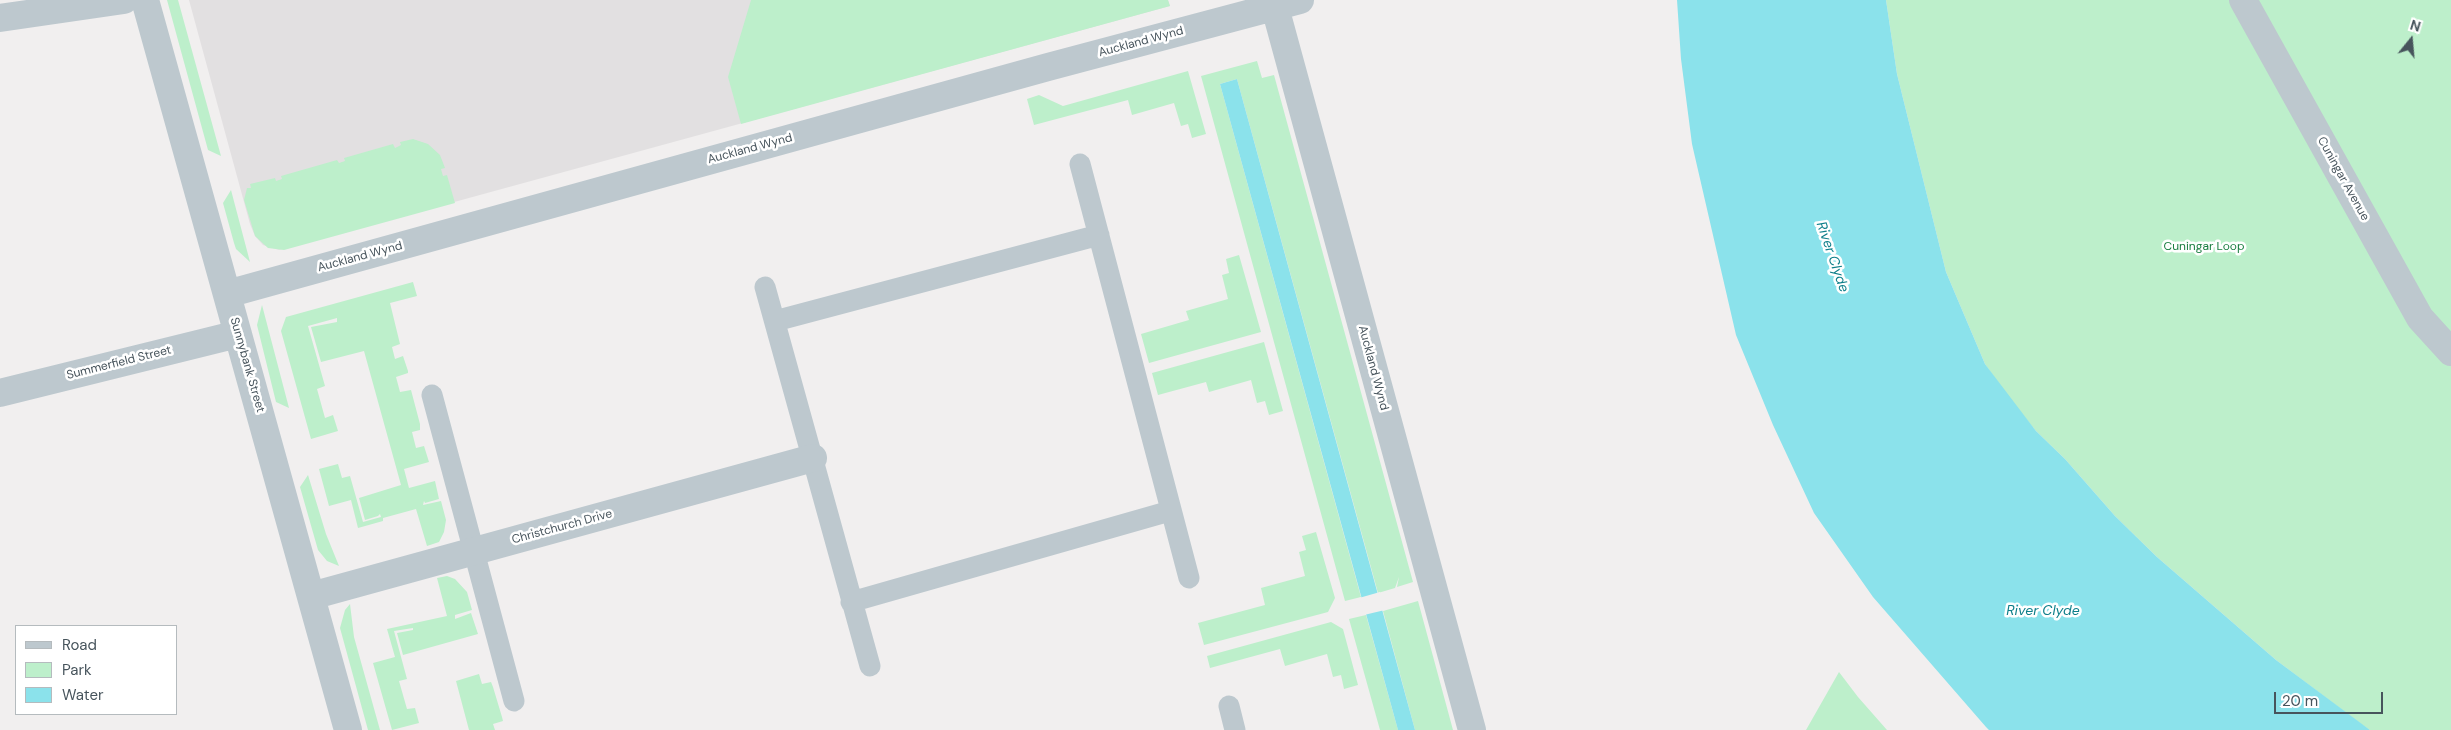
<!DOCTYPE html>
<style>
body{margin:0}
#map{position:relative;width:2451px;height:730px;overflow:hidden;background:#f1efef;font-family:"DM Sans",sans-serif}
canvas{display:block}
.legend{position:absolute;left:15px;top:625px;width:162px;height:90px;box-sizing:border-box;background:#fff;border:1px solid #b5bbbe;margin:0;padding:6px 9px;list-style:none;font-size:15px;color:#47545c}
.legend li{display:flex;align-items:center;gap:10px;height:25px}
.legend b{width:25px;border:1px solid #b5bbbe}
.north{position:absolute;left:2386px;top:15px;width:50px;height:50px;-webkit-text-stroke:4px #fff;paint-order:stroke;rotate:17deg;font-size:14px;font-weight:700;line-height:20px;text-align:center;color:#47545c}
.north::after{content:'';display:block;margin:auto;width:18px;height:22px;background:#47545c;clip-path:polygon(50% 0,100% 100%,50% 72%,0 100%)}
.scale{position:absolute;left:2274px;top:692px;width:109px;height:22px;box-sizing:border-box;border:2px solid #47545c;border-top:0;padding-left:6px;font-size:15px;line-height:18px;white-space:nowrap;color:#47545c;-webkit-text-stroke:4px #fff;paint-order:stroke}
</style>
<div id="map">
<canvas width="2451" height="730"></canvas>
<ul class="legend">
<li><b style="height:6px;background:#bdc8ce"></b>Road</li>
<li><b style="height:14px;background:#bdefcb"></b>Park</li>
<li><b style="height:14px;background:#8be2eb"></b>Water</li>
</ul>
<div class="north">N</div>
<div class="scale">20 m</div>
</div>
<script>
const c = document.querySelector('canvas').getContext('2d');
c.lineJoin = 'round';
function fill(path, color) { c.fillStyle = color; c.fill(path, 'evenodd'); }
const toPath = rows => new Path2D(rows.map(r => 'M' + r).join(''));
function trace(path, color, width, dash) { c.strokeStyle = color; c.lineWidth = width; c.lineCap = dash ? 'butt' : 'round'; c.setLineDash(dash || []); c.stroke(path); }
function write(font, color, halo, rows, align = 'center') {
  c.font = font + ' "DM Sans",sans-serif'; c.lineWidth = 5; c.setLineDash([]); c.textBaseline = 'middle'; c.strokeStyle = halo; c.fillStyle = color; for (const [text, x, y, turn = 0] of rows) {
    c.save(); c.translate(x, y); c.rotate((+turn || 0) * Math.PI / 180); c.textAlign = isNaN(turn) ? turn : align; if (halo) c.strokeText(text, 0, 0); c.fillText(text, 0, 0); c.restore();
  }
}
const education = toPath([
 [189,0,1168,0,1170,6,279,250,263,245,255,236,250,224]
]);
const green = toPath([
 [167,0,178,0,221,156,208,150],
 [751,0,1168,0,1170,6,741,124,728,77],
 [1886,0,2451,0,2451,730,2370,730,2361,724,2276,660,2157,557,2115,516,2065,459,2036,431,2008,397,1985,364,1946,272,1897,74],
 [1257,61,1262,78,1274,75,1413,582,1397,587,1399,577,1395,588,1378,593,1237,79,1220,84,1361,597,1345,601,1201,76],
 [1188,71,1206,134,1192,138,1188,124,1181,126,1174,103,1132,115,1128,100,1034,125,1027,99,1039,95,1063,106],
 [413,139,428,144,440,155,445,168,441,169,443,176,447,175,455,203,284,250,268,248,255,236,244,200,247,188,251,188,250,184,275,178,276,181,282,179,281,176,337,160,339,163,345,161,344,158,393,144,395,148,401,145,400,142],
 [231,190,250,262,236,249,234,243,223,203],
 [1239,255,1261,332,1149,363,1141,334,1189,320,1186,311,1228,299,1222,275,1229,273,1226,259],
 [413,282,417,296,390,303,400,344,392,347,395,359,403,356,408,371,408,373,396,377,400,392,411,390,420,424,420,430,412,432,416,448,424,446,429,462,404,469,409,488,435,481,439,499,425,503,424,501,423,505,441,501,446,520,444,532,439,542,427,546,416,509,383,518,383,521,358,528,351,500,329,506,319,469,338,464,342,478,350,476,363,522,381,517,380,514,378,516,365,520,359,498,401,485,364,351,321,362,311,327,337,322,337,318,308,326,325,386,317,389,325,418,333,415,338,431,311,439,281,331,286,317],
 [262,305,289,408,276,402,257,325],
 [1264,342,1283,411,1269,415,1265,401,1257,403,1251,380,1209,392,1206,382,1158,395,1152,373],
 [308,475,326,534,339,566,327,561,318,550,300,487],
 [1316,532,1335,598,1328,612,1204,645,1198,623,1265,605,1261,588,1305,576,1299,552,1306,550,1302,536],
 [447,576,455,579,467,592,472,610,455,615,455,619,471,613,478,634,403,655,397,633,413,630,413,628,394,631,407,679,399,681,407,709,415,708,419,723,392,730,373,663,395,657,387,629,447,616,437,578],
 [1418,601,1453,730,1415,730,1383,611],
 [350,604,354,637,380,730,368,730,340,628,345,610],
 [1366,615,1398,730,1380,730,1349,619],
 [1331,622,1343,629,1358,685,1344,689,1341,675,1333,677,1327,654,1285,666,1280,649,1210,668,1207,656],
 [1839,672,1858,697,1887,730,1806,730],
 [479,674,482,684,491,682,493,687,502,717,503,721,493,724,495,730,469,730,456,681]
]);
const water = toPath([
 [1677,0,1886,0,1897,74,1946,272,1985,364,2036,431,2065,459,2115,516,2157,557,2276,660,2370,730,1989,730,1986,727,1873,597,1814,513,1773,425,1736,335,1692,144,1681,59],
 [1237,79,1415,730,1398,730,1220,84]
]);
const pier = toPath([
 [1380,592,1385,610,1364,615,1359,598]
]);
const lane = toPath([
 [1080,164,1189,578],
 [765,287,870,666],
 [775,321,1099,235],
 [432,395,514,701],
 [851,602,1170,511],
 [1229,706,1235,730]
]);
const street = toPath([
 [145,0,348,730],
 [1273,0,1472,730],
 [2243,0,2420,318,2451,352],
 [0,18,124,0],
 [227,294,1048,67,1300,0],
 [0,393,238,334],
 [311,596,813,458]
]);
const streetNames = [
 ["Auckland Wynd",1141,42,-15],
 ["Auckland Wynd",750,149,-15],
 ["Cuningar Avenue",2343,179,61],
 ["Auckland Wynd",360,257,-15],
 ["Summerfield Street",119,363,-14],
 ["Sunnybank Street",247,365,74],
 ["Auckland Wynd",1373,368,75],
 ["Christchurch Drive",562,527,-15]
];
const parkNames = [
 ["Cuningar Loop",2204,247]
];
const waterNames = [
 ["River Clyde",1832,257,71],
 ["River Clyde",2043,611]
];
fill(education, '#e2e0e1');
fill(green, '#bdefcb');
fill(water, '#8be2eb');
fill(pier, '#f1efef');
trace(lane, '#bdc8ce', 21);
trace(street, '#bdc8ce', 28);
write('12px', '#47545c', '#fff', streetNames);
write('12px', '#187d3f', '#fff', parkNames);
write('italic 14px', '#0e7f8a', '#fff', waterNames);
</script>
